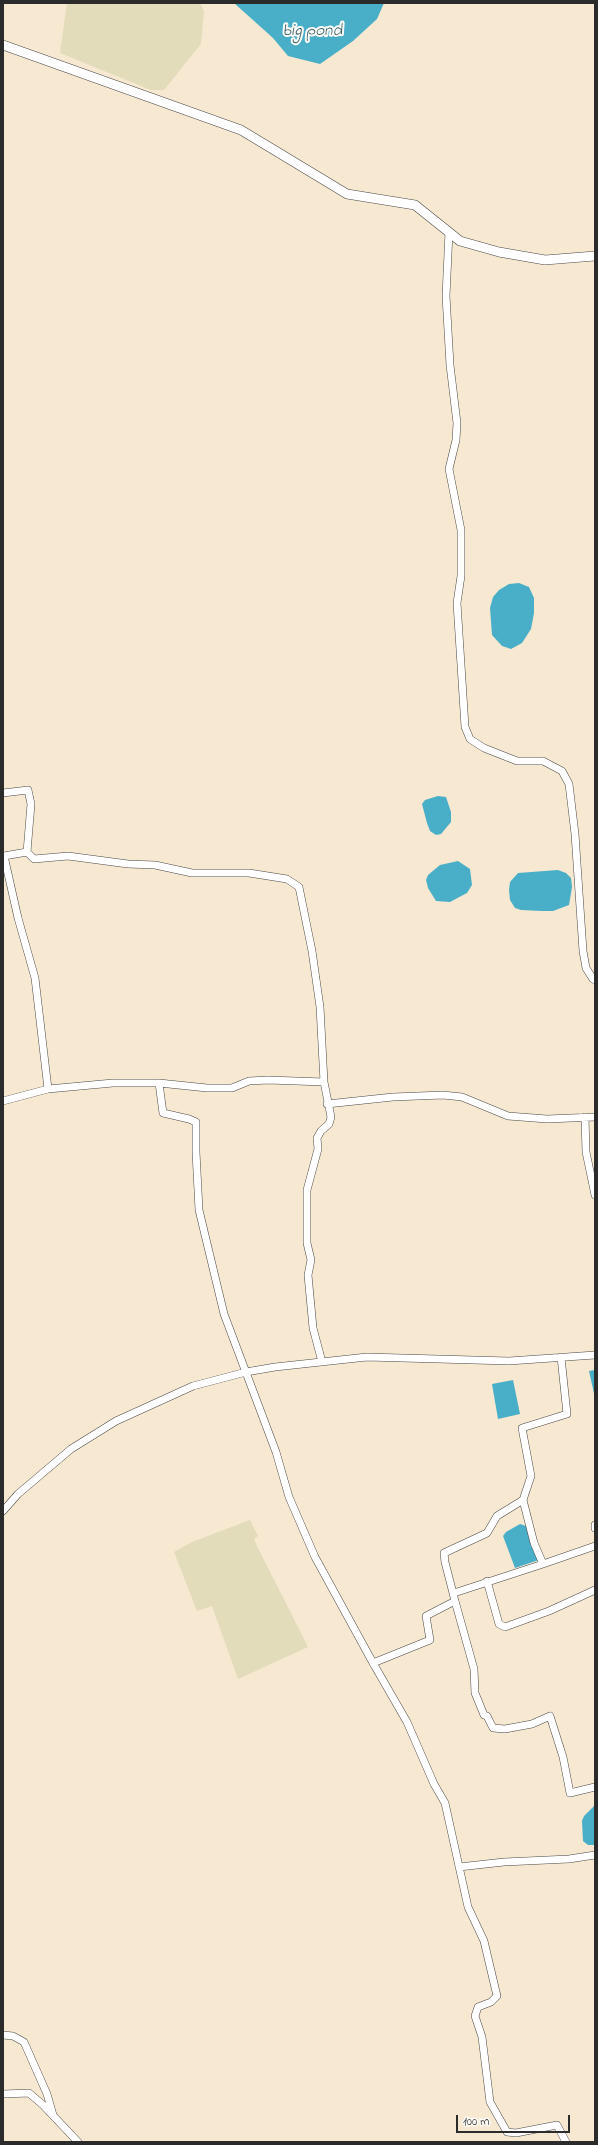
<!DOCTYPE html>
<style>
body{margin:0}
#map{position:relative;width:598px;height:2145px;overflow:hidden;background:#f6e8d1;font-family:"Indie Flower",sans-serif}
canvas{display:block}
.frame{position:absolute;inset:0;border:4px solid #2b2b2b;pointer-events:none}
.scale{position:absolute;left:456px;top:2115px;width:114px;height:18px;box-sizing:border-box;border:2px solid #2b2b2b;border-top:0;padding-left:5px;font-size:12px;line-height:14px;white-space:nowrap;color:#2b2b2b;-webkit-text-stroke:3px #fdfcf7;paint-order:stroke}
</style>
<div id="map">
<canvas width="598" height="2145"></canvas>
<div class="frame"></div>
<div class="scale">100 m</div>
</div>
<script>
const c = document.querySelector('canvas').getContext('2d');
c.lineJoin = 'round';
function fill(path, color) { c.fillStyle = color; c.fill(path, 'evenodd'); }
const toPath = rows => new Path2D(rows.map(r => 'M' + r).join(''));
function trace(path, color, width, dash) { c.strokeStyle = color; c.lineWidth = width; c.lineCap = dash ? 'butt' : 'round'; c.setLineDash(dash || []); c.stroke(path); }
function write(font, color, halo, rows, align = 'center') {
  c.font = font + ' "Indie Flower",sans-serif'; c.lineWidth = 4; c.setLineDash([]); c.textBaseline = 'middle'; c.strokeStyle = halo; c.fillStyle = color; for (const [text, x, y, turn = 0] of rows) {
    c.save(); c.translate(x, y); c.rotate((+turn || 0) * Math.PI / 180); c.textAlign = isNaN(turn) ? turn : align; if (halo) c.strokeText(text, 0, 0); c.fillText(text, 0, 0); c.restore();
  }
}
const built = toPath([
 [67,3,200,3,204,11,201,44,164,90,151,90,60,53],
 [250,1520,258,1536,254,1539,257,1546,308,1647,238,1679,212,1606,197,1611,174,1552,192,1542]
]);
const water = toPath([
 [234,3,384,3,377,19,353,41,320,64,288,56,273,38],
 [519,583,529,587,534,598,534,613,531,629,522,643,511,649,502,646,492,635,490,608,493,597,499,590,509,584],
 [438,796,446,797,451,812,451,822,441,834,436,835,430,831,427,823,422,804,425,800],
 [458,861,470,869,472,885,467,893,450,902,436,901,428,888,426,880,428,875,440,865],
 [558,870,566,873,571,878,572,887,569,905,553,911,542,911,521,910,515,908,510,900,509,890,510,882,518,873],
 [595,1370,595,1398,589,1371],
 [513,1380,520,1414,498,1419,492,1384],
 [520,1524,526,1526,539,1560,515,1568,503,1536,506,1532],
 [595,1805,595,1845,588,1845,583,1841,582,1821,584,1816]
]);
const street = toPath([
 [449,232,446,296,450,365,457,423,456,440,449,469,461,530,461,576,457,603,465,727,470,739,484,748,517,761,543,761,562,771,569,784,575,834,583,951,586,968,593,979,595,980],
 [3,793,28,790,31,804,27,852,4,856,18,918,35,978,48,1089],
 [27,852,34,859,68,856,128,864,155,865,192,873,249,873,287,879,299,887,312,951,320,1007,324,1082],
 [159,1083,207,1088,232,1088,249,1081,268,1080,324,1082,331,1117,329,1124,321,1131,317,1138,318,1149,307,1190,307,1243,311,1260,308,1275,313,1328,322,1362],
 [3,1101,48,1089,113,1083,159,1083,163,1113,189,1119,196,1122,196,1152,199,1210,224,1314,276,1452,289,1497,315,1557,373,1663,430,1640,426,1616,455,1601,445,1562,444,1553,487,1533,497,1516,523,1500,531,1476,522,1428,567,1414,561,1357],
 [327,1104,393,1097,443,1095,462,1097,508,1116,547,1119,595,1117],
 [585,1117,586,1152,595,1195],
 [3,1511,18,1494,71,1449,116,1421,193,1386,246,1372,275,1367,367,1357,509,1361,595,1355],
 [595,1525,595,1528],
 [543,1564,595,1546],
 [487,1581,499,1624,505,1627,549,1611,595,1590],
 [454,1593,543,1564,534,1543,523,1500],
 [455,1601,474,1669,475,1693,484,1715,487,1716,493,1728,505,1729,532,1724,550,1716,563,1757,570,1793,595,1787],
 [373,1663,407,1722,434,1784,445,1803,468,1907,484,1941,497,1996,491,2002,478,2007,475,2016,482,2037,490,2102,507,2132,516,2133,557,2125,566,2142],
 [459,1867,504,1862,569,1859,595,1855],
 [3,2035,13,2036,24,2042,47,2094,53,2115],
 [3,2094,29,2093,43,2105,78,2142]
]);
const secondary = toPath([
 [3,45,241,130,347,194,415,205,460,241,499,252,545,260,595,256]
]);
const waterNames = [
 ["big pond",312,32]
];
fill(built, '#e2dcba');
fill(water, '#49afc8');
trace(street, '#494744', 8);
trace(secondary, '#494744', 10);
trace(street, '#fff', 7);
trace(secondary, '#fff', 9);
write('italic 17px', '#37606a', '#fdfcf7', waterNames);
</script>
